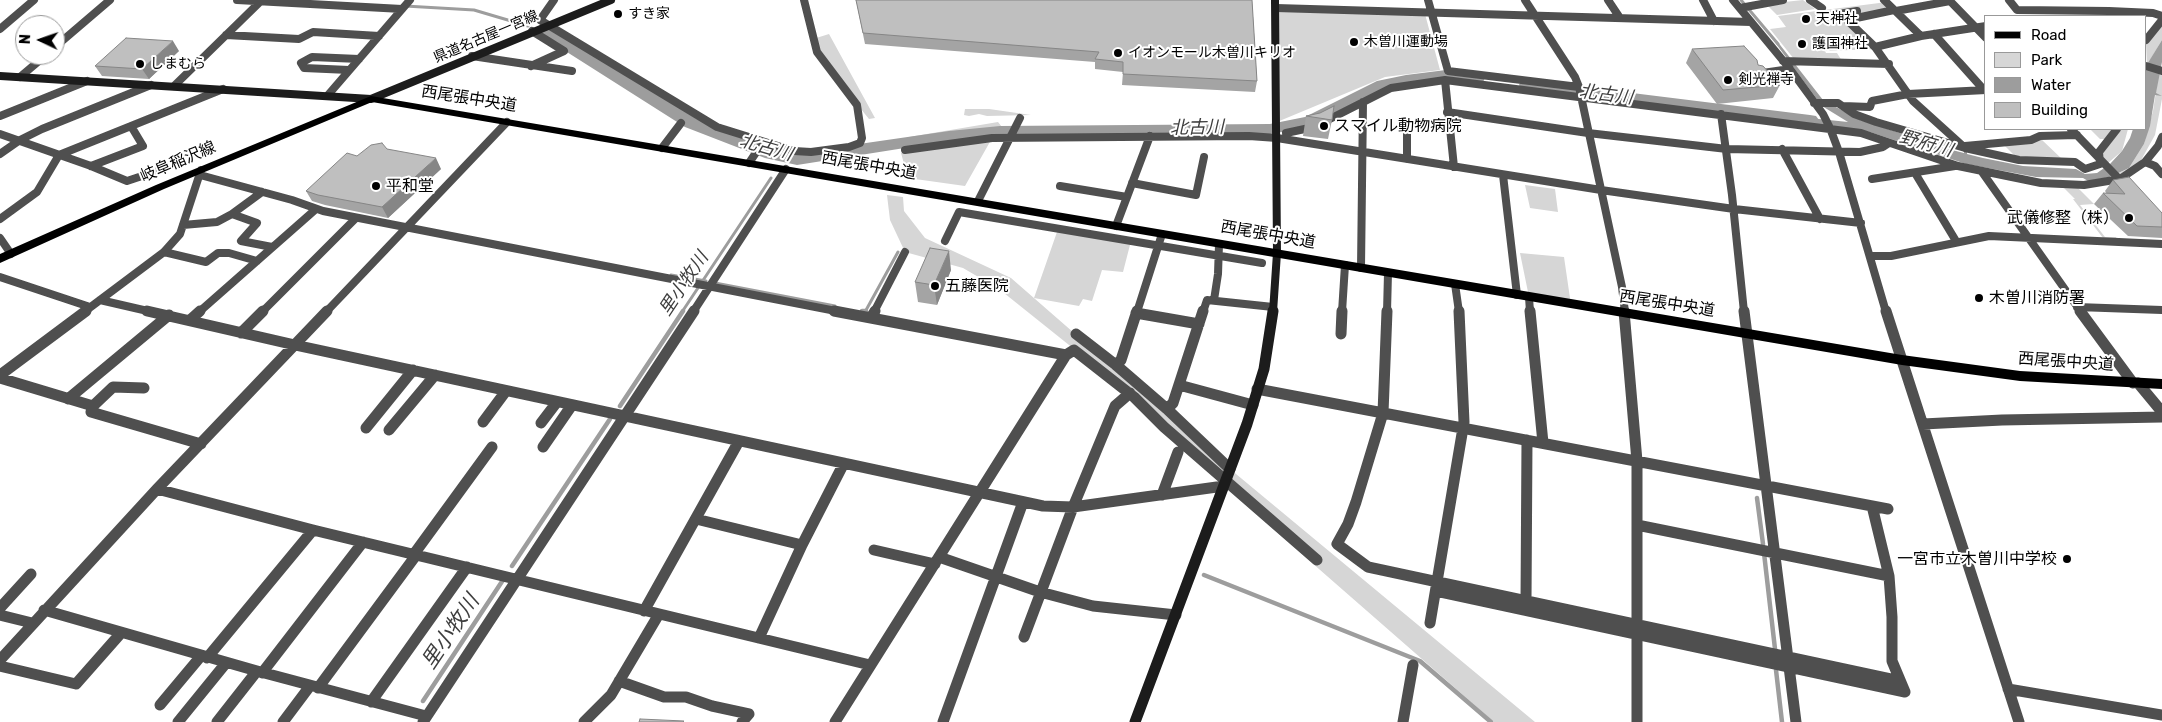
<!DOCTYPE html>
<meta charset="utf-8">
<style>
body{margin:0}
#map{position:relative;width:2162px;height:722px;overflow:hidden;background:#fff;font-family:Rubik,sans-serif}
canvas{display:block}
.legend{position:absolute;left:1984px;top:15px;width:162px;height:115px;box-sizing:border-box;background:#fff;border:1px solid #999;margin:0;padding:6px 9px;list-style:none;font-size:15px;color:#000}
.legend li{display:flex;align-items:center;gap:10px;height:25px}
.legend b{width:25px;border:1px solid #999}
.north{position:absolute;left:15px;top:15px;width:50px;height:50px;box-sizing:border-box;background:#fff;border:1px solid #999;border-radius:50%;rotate:273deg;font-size:14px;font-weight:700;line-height:20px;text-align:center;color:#000}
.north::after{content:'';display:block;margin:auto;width:18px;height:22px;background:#000;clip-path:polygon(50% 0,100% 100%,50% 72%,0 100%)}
</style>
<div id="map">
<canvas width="2162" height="722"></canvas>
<ul class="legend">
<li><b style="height:6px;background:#000"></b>Road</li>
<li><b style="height:14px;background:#d6d6d6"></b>Park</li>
<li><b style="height:14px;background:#9d9d9d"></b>Water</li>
<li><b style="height:14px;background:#bfbfbf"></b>Building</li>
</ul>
<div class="north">N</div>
</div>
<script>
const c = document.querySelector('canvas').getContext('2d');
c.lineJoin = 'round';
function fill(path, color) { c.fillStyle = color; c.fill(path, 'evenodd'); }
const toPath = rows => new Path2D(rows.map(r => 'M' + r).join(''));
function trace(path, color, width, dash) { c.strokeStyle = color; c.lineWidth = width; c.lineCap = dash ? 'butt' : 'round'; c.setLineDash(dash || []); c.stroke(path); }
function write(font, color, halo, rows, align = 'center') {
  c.font = font + ' Rubik,"Noto Sans JP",sans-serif'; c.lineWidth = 4; c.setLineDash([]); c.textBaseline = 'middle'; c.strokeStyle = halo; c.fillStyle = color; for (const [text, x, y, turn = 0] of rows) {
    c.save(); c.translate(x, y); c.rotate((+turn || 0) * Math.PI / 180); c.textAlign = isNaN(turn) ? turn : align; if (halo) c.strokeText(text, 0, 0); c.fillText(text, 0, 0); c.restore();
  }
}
const green = toPath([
 [1803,0,1815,9,1777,15,1766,4],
 [1887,2,1894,10,1847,20,1877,49,1825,51,1826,53,1837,53,1842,61,1794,59,1770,29,1786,27,1778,16],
 [1276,8,1425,14,1440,70,1385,77,1277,122],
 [2162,22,2162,40,2147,65,2146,44],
 [829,34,875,118,869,119,826,66,813,39],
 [2159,72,2162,73,2162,99,2155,135,2140,162,2119,176,2117,174,2129,168,2144,144,2153,111],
 [965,109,989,109,1031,115,987,116,979,114,969,116,964,115],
 [998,122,1002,127,911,139,909,137],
 [2090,129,2128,129,2122,151,2108,163,2098,156,2109,139,2100,139],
 [991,140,965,186,908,178,901,153],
 [2042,140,2062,159,2015,156,2001,142],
 [1525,185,1555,189,1558,212,1530,208],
 [2076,186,2094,204,2080,205,2105,237,2116,237,2117,239,2103,238,2073,199,2075,199,2063,187],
 [887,195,903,197,904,211,925,238,1011,278,1230,469,1535,722,1494,722,1224,486,1134,397,999,289,963,268,905,252,890,220],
 [1057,232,1131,241,1123,272,1102,270,1092,301,1083,299,1079,306,1034,298],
 [1520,253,1564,257,1571,305,1529,297]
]);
const water = toPath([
 [2162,40,2162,62,2156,93,2162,96,2155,95,2150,126,2144,144,2129,168,2110,177,2088,181,2083,178,2036,177,1966,164,1870,132,1781,120,1780,115,1848,122,1822,106,1774,41,1777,41,1823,100,1860,120,1952,150,1964,153,1964,150,1967,150,1967,154,1983,158,2023,166,2076,169,2085,174,2097,173,2110,164,2122,151,2130,138,2133,129,2146,129,2146,66]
]);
const streamFar1 = toPath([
 [1741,0,1778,44],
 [405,6,474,10,528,26],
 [671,275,706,281],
 [715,283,835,306],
 [862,311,865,312,898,252],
 [682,312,771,178]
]);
const stream = toPath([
 [862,311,866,311],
 [620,406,683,311],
 [1757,498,1763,544],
 [1764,553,1775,649],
 [512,566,610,419],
 [1204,575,1420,661,1491,722],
 [1776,670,1782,722],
 [423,701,503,580]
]);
const river = toPath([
 [543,27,560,34,697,119,775,149,797,153,949,131,1000,126,1270,124,1305,117,1377,81,1406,75,1446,70,1477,73,1483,74,1485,78,1483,82,1477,83,1446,80,1388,89,1316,126,1270,134,1000,136,949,141,797,165,765,158,685,127,548,40,537,35,535,32,537,29,543,27],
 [1527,80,1810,115,1816,116,1819,120,1816,124,1810,125,1521,89,1519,85,1521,81,1527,80]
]);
const streetFar1 = toPath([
 [237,0,402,9],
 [554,0,540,20,717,127,794,151,811,152,849,147,860,143,862,138,857,105,817,52,804,0],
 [1428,0,1448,71,1579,87],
 [1525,0,1575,77,1579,87,1622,287,1625,312],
 [1608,0,1620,18],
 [1703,0,1714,21],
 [1733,0,1790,69,1823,114,1830,128,1839,152,1886,312],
 [1810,0,1822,8],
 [1884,0,1921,36],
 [1949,0,1986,38],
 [2009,0,2017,10,2109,11,2153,13,2162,16],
 [1276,8,1751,22],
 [1740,8,1783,0],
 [1896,11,1950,1],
 [1832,15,1857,11],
 [0,29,34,0],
 [1934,34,1984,90],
 [226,35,299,39,313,32,379,36],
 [2146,40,2162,20],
 [55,47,110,0],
 [1875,47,1847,20,1894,10],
 [472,56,572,71],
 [1783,61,1889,64],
 [531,66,564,51,532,31],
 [2146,66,2162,71],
 [349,70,304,68,301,63,312,57,359,59],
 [1756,74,1790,69],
 [20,77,46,55],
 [174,86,262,0],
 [328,95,410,0],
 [1814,103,1838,103,1854,114,1876,122,1965,148,2019,160,2075,162,2085,169,2100,164,2099,152,2117,129],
 [1843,106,1870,107,1872,101,1908,94,1986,90],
 [1447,112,1588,133,1727,149,1860,152,1883,147,1889,143],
 [1721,114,1732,195,1744,312],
 [0,116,87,81],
 [2071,129,2122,182],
 [1407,131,1407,159],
 [1286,133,1314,127,1391,88,1445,80],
 [0,134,91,166,127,181,163,169],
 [1965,146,2031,140,2040,136,2077,135],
 [662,148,681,123],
 [1965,148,1913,101,1875,47,1921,36,1986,26],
 [1782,149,1820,219],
 [905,150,992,138,1249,136,1277,138,1601,190,1734,209,1861,223],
 [0,154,20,140,42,129,151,85],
 [2145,162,2155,166,2162,174],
 [749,163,763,142],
 [91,166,143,146,131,126],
 [1454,167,1445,80,1861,133,1958,166,2041,183,2084,185,2120,179,2145,162,2158,146,2162,137],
 [1982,172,2081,312],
 [1915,173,1956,241],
 [200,175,292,200,323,211,841,312],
 [1503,175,1517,295],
 [1872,179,1955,166],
 [1132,183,1196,195,1204,157],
 [1060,186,1127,197],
 [978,201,1020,118],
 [232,214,257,223,241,241,272,247],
 [0,219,37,192,59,155,223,89],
 [183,225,217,222,232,214,262,192],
 [1116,226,1150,136],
 [0,238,11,254],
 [945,241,959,212,1262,263],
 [164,252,206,262,218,253,229,253,257,261],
 [1871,256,1891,256,1989,236,2162,244],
 [1361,268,1363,102],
 [0,277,90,307],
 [1455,284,1459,312],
 [1529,297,1530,312],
 [100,300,152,312],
 [1214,300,1218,274,1219,244],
 [2077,307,2162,310],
 [84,312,164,252,180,234,201,170],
 [199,312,316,209],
 [262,312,356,218],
 [326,312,507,122],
 [693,312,786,169],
 [874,312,905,252],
 [1137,312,1162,234],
 [1203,312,1207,300,1273,307],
 [1342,312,1345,265],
 [1387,312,1388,273]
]);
const street = toPath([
 [147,311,295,345,1043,506,1073,507,1224,486],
 [834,311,1066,355],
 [1387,311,1383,413,1356,502,1348,524,1337,544,1368,567,1900,681],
 [1530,311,1543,443],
 [1624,311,1637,461,1637,722],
 [1744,311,1796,722],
 [1886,311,2019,722],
 [2080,311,2133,383],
 [1136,313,1199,324],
 [871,318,875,311],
 [190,320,200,311],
 [241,333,263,311],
 [1076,334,1116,365,1167,409,1230,469],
 [1341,334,1342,311],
 [1116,365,1121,360,1137,311],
 [0,375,86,311],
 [0,378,93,406,91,412,201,444],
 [2138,383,2162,412],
 [1179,385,1253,405],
 [1257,389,1888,509],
 [68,399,169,315],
 [93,406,113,387,144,388],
 [1167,409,1173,403,1203,311],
 [483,422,506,391],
 [541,423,557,402],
 [1923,424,2002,420,2162,417],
 [366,428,413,370],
 [389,430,435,375],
 [543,447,572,405],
 [157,489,313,530,870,665],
 [1162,495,1178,452],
 [696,519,802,545],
 [1637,525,1889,576],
 [874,550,935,564],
 [414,554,492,447],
 [939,557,1040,592,1093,606,1176,615],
 [1436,591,1905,692,1892,661,1892,617,1889,576,1872,506],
 [1526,601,1527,440],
 [0,608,31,574],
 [44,610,257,671,426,716],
 [644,611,739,441],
 [0,615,32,623],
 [1430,623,1464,422,1459,311],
 [1024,637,1073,507,1115,406,1130,393],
 [759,638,802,545,844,463],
 [207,658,313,530],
 [0,660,157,489,327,311],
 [0,666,76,684,121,633],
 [262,673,363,542],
 [619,681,664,697,686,697,712,706,749,714,742,722],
 [318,688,417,554],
 [2008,689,2162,715],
 [371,702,467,567],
 [160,705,201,656],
 [178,722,226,663],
 [217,722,257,671],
 [283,722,310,686],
 [423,722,694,311],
 [584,722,611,695,659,614],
 [835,722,1066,355,1074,350,1134,397,1164,427,1317,560],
 [943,722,1023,502],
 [1403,722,1413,665]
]);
const secondaryFar1 = toPath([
 [0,76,371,99,611,0],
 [1273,312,1277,253,1275,0]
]);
const secondary = toPath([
 [1135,722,1247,424,1264,369,1273,311]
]);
const primary = toPath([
 [371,96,1902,355,2020,371,2162,379,2162,389,2020,381,1902,365,372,102,164,189,0,263,0,254,156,185,371,96]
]);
const wall = toPath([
 [856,0,1252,0,1257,81,1255,92,1122,85,1123,72,1095,69,1095,62,865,44],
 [1692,49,1758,65,1780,85,1773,98,1717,104,1686,63],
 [179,51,149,79,102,76,95,66],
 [1306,116,1332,120,1328,139,1303,136],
 [387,149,441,169,388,218,325,205,312,201,306,191,357,156],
 [2113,180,2162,213,2162,238,2128,236,2094,204,2103,193,2107,194,2105,191],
 [951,270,937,305,918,302,915,282]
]);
const shadedWall = toPath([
 [173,41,179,51,149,79,142,69],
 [436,158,441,169,388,218,382,207],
 [949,251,951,270,937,305,934,285]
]);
const building = toPath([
 [856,0,1252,0,1257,81,1123,74,1123,62,1095,59,1099,52,863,33,856,0],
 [126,38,173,41,142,69,95,66,126,38],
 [1744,46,1757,60,1758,65,1763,66,1780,85,1723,90,1692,49,1744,46],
 [1334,106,1332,120,1306,116,1320,113,1334,106],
 [382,143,387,149,436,158,382,207,318,195,306,191,347,153,357,156,371,145,382,143],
 [2129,177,2162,213,2162,227,2137,226,2103,193,2125,194,2113,180,2129,177],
 [930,248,949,251,934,285,915,282,930,248],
 [640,719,684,721,683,722,639,722,640,719]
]);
const markers = [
 [618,14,5,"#000"],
 [1806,19,5,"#000"],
 [1354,42,5,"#000"],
 [1802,44,5,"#000"],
 [1118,53,5,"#000"],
 [140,64,5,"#000"],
 [1728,80,5,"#000"],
 [1324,126,5,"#000"],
 [376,186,5,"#000"],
 [2129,218,5,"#000"],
 [935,286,5,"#000"],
 [1979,298,5,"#000"],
 [2067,559,5,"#000"]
];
const farPoinames = [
 ["すき家",628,14],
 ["天神社",1816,19],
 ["木曽川運動場",1364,42],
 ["護国神社",1812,44],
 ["イオンモール木曽川キリオ",1128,53],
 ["しまむら",150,64],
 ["剣光禅寺",1738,80]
];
const farStreetnames = [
 ["県道名古屋一宮線",486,37,-23]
];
const streetNames = [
 ["西尾張中央道",469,99,9],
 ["岐阜稲沢線",178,162,-23],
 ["西尾張中央道",869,166,10],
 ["西尾張中央道",1268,235,10],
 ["西尾張中央道",1667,304,9],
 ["西尾張中央道",2066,362,4]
];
const poiNames = [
 ["スマイル動物病院",1334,126],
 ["平和堂",386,186],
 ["武儀修整（株）",2119,218,"right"],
 ["五藤医院",945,286],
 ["木曽川消防署",1989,298],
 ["一宮市立木曽川中学校",2057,559,"right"]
];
const waterNames = [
 ["北古川",1606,95,7],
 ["北古川",1197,128,-1],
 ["野府川",1926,144,16],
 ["北古川",766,148,16],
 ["里小牧川",684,284,-56]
];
const nearWaternames = [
 ["里小牧川",451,632,-56]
];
fill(green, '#d6d6d6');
fill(water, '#9d9d9d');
trace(streamFar1, '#9d9d9d', 3);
trace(stream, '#9d9d9d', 4.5);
fill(river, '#9d9d9d');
trace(streetFar1, '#4f4f4f', 8);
trace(street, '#4f4f4f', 11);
trace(secondaryFar1, '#1c1c1c', 8);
trace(secondary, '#1c1c1c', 11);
fill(primary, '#000');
fill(wall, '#a4a4a4');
fill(shadedWall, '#868686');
fill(building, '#bfbfbf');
trace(building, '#868686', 1);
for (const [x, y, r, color] of markers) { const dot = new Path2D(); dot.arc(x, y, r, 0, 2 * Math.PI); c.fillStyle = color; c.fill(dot); trace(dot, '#fff', 2); }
write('14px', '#000', '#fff', farPoinames, 'left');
write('14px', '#000', '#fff', farStreetnames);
write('16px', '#000', '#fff', streetNames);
write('16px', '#000', '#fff', poiNames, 'left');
write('italic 18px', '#3e3e3e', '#fff', waterNames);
write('italic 21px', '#3e3e3e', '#fff', nearWaternames);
</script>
